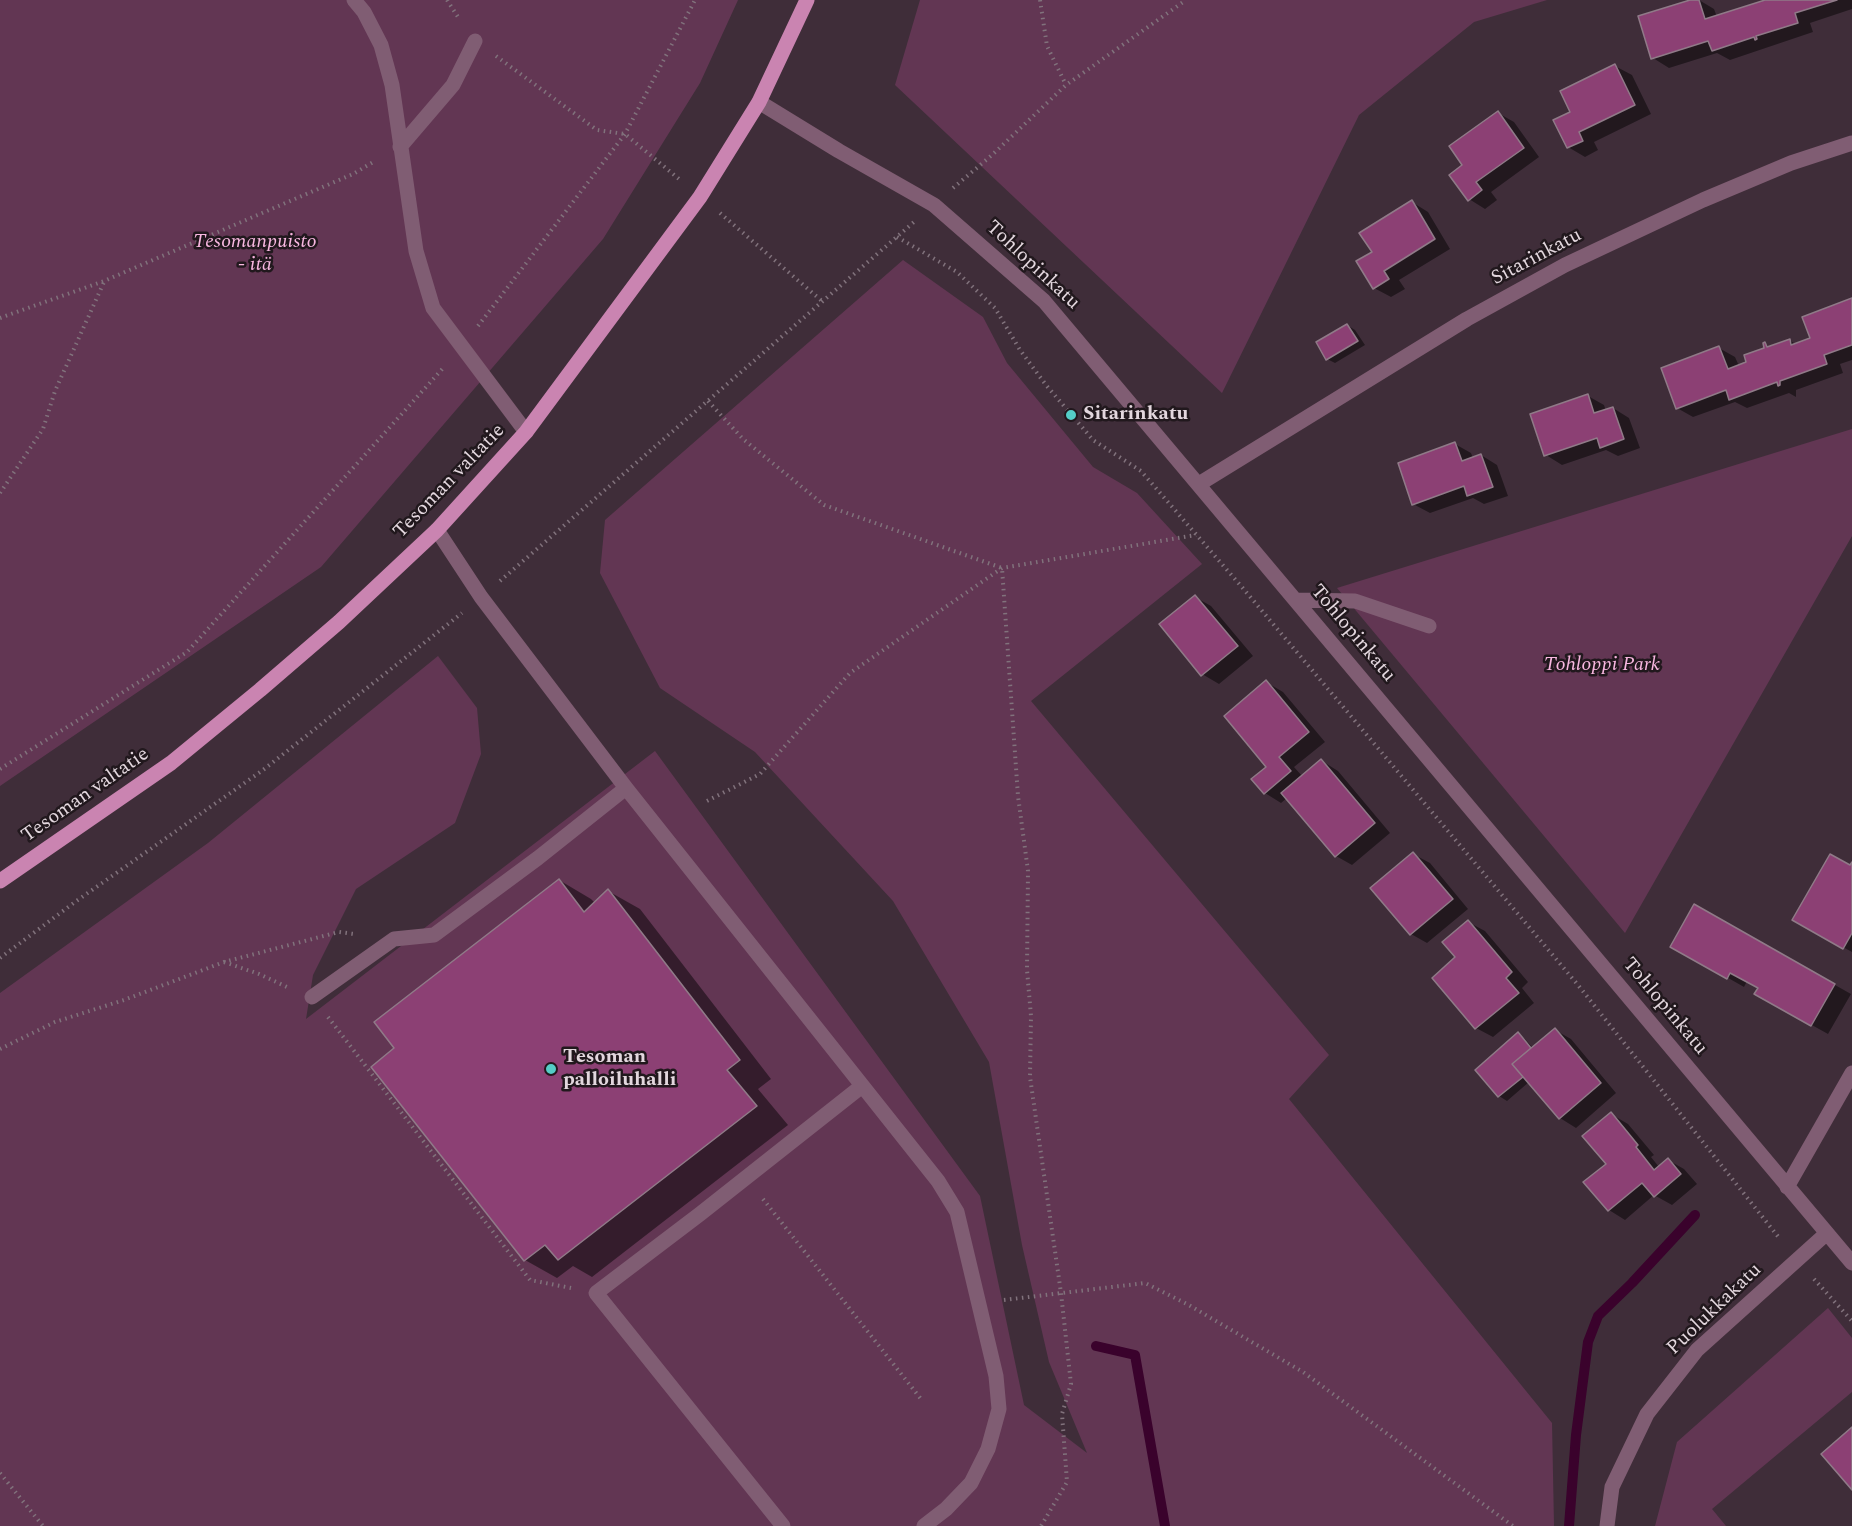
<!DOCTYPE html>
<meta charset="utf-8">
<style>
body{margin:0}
canvas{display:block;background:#3f2d39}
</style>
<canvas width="1852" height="1526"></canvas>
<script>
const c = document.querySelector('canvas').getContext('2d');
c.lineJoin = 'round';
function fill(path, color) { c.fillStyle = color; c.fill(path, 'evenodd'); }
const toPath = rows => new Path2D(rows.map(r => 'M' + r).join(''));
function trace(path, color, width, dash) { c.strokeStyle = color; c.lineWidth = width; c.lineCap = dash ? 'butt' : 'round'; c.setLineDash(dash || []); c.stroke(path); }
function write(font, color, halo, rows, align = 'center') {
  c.font = font + ' Spectral,serif'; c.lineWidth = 5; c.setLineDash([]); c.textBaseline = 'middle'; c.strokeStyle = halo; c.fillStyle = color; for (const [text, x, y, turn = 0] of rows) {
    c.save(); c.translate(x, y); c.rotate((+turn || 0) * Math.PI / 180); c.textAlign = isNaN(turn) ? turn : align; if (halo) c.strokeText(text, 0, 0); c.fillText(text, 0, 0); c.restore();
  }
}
const green = toPath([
 [0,0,738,0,700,83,603,239,321,567,0,786],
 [920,0,1547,0,1474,22,1359,115,1222,393,895,85],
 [903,260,983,317,1007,363,1093,467,1137,493,1202,564,1031,701,1329,1055,1289,1099,1552,1423,1554,1526,0,1526,0,993,208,843,438,656,477,708,481,754,455,823,356,889,313,975,306,1019,655,751,980,1196,1024,1405,1087,1453,1049,1362,1022,1245,989,1062,893,901,755,752,660,688,600,573,605,520],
 [1852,429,1852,536,1625,933,1337,588],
 [1828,1308,1852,1338,1852,1392,1712,1509,1726,1526,1655,1526,1677,1442]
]);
const shadow = toPath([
 [1695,0,1699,0,1714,9,1717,17,1770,0,1852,0,1852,9,1810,23,1813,32,1730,60,1717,53,1669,68,1653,58],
 [1615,66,1632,75,1651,114,1594,142,1598,150,1585,157,1568,147,1572,112],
 [1498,113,1514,122,1539,157,1491,192,1497,200,1485,209,1469,199,1464,165],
 [1412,202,1428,212,1450,249,1399,280,1405,289,1391,297,1374,288,1374,253],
 [1852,300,1852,360,1840,364,1843,373,1796,390,1796,397,1789,393,1747,408,1735,402,1693,417,1677,408,1719,348,1735,357,1739,366,1789,340,1797,345,1812,339],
 [1347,325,1355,330,1365,345,1335,363,1327,359],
 [1588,396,1604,405,1606,411,1613,408,1629,418,1640,448,1618,456,1606,450,1562,465,1546,455,1532,415],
 [1455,444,1471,453,1473,458,1481,455,1497,465,1508,496,1484,504,1473,498,1430,513,1413,504],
 [1195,597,1211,606,1253,656,1219,684,1202,674],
 [1266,682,1283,692,1325,742,1294,767,1303,777,1322,761,1338,771,1390,833,1352,865,1336,856,1287,798,1281,803,1265,793,1268,767],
 [1413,854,1430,863,1468,909,1427,943,1411,934],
 [1852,865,1852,952,1794,920],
 [559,880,591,899,595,903,608,891,640,909,771,1079,758,1089,788,1125,592,1277,573,1266,557,1278,525,1260,396,1049],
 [1695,906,1851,994,1828,1034,1756,994,1760,988,1747,981,1744,987,1672,946],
 [1468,922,1485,931,1528,982,1522,988,1534,1003,1493,1037,1476,1028,1434,978,1457,957],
 [1555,1030,1571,1039,1616,1093,1576,1128,1560,1118,1529,1082,1507,1101,1499,1096,1477,1070,1518,1034,1525,1039,1533,1048],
 [1611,1114,1628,1124,1654,1155,1651,1157,1659,1167,1668,1160,1684,1169,1697,1184,1672,1205,1654,1195,1625,1220,1609,1210,1608,1164]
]);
const stream = toPath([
 [1096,1346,1135,1355,1165,1526],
 [1569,1526,1576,1435,1588,1342,1598,1316,1632,1283,1695,1215]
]);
const building = toPath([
 [1690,0,1699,0,1705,19,1765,0,1837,0,1795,13,1798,23,1756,36,1757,39,1755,40,1754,37,1712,51,1708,41,1651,59,1638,16,1690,0],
 [1615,64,1635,105,1579,132,1583,141,1567,148,1553,120,1570,112,1560,91,1615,64],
 [1498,111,1524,148,1476,182,1482,190,1468,201,1449,175,1462,165,1449,146,1498,111],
 [1412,200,1435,239,1384,271,1389,279,1373,289,1356,261,1372,252,1359,233,1412,200],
 [1852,298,1852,345,1824,355,1827,364,1780,381,1780,385,1778,386,1777,382,1729,400,1726,390,1676,409,1661,368,1719,346,1728,369,1746,362,1744,355,1764,348,1763,343,1765,342,1767,347,1790,339,1791,345,1810,338,1802,317,1852,298],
 [1347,324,1358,341,1326,360,1316,342,1347,324],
 [1588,394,1594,413,1613,407,1624,439,1600,448,1597,438,1544,456,1530,414,1588,394],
 [1455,442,1462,461,1481,454,1493,487,1467,496,1464,486,1412,505,1398,463,1455,442],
 [1195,595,1238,646,1201,676,1159,624,1195,595],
 [1266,680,1309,732,1279,757,1291,771,1264,794,1251,779,1266,767,1224,716,1266,680],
 [1321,759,1375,823,1335,857,1281,793,1321,759],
 [1413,852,1453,899,1410,935,1370,888,1413,852],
 [1830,854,1850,865,1852,862,1852,933,1843,949,1792,920,1830,854],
 [559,879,584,912,608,889,740,1060,727,1070,757,1106,558,1260,545,1245,524,1261,371,1067,394,1048,374,1022,559,879],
 [1694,904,1835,984,1811,1026,1754,994,1758,988,1730,973,1727,979,1670,947,1694,904],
 [1468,920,1512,972,1506,978,1519,993,1475,1029,1432,978,1455,957,1442,942,1468,920],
 [1555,1028,1601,1083,1559,1119,1512,1064,1555,1028],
 [1518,1032,1531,1048,1512,1064,1523,1077,1498,1097,1475,1070,1518,1032],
 [1611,1112,1638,1145,1636,1147,1654,1170,1668,1158,1681,1174,1654,1197,1642,1183,1608,1211,1583,1182,1606,1164,1582,1136,1611,1112],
 [1852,1427,1852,1490,1821,1454,1852,1427]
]);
const path = toPath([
 [447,0,460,20],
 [1040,0,1047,46,1066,85],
 [496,56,597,130,625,134,679,179],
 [953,188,992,155,1066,85,1186,0],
 [720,213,823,302],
 [897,237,957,272,995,308,1020,350,1046,385,1093,440,1141,471,1241,586,1578,985,1780,1239],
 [0,318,104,281,353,174,375,161],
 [478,326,625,134,695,0],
 [708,401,743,439,824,505,1002,568,1018,796,1028,871,1027,970,1031,1016,1030,1077,1061,1293,1071,1384,1062,1414,1067,1482,1041,1526],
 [0,493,43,429,55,391,104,282],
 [500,581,914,222],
 [0,769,187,652,445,366],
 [707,801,760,774,850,673,1002,568,1196,535],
 [0,958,75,902,263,770,462,613],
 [224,962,259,974,287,987],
 [328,1017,530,1280,571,1288],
 [0,1049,55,1022,124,1000,224,962,339,932,354,934],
 [763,1199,921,1399],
 [1814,1279,1852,1321],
 [1004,1300,1145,1283,1187,1304,1303,1372,1513,1526],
 [0,1473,43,1526]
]);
const minor = toPath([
 [354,0,364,12,381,45,392,85,416,251,433,308,526,432],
 [759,102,839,151,934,205,1044,301,1852,1263],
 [400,147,453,85,475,41],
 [1199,484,1467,319,1565,265,1703,200,1791,163,1852,143],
 [437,530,481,597,626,788,938,1181,957,1212,996,1376,999,1409,988,1449,971,1483,946,1509,924,1526],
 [1297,600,1355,601,1429,626],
 [312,997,394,939,434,935,538,858,626,788],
 [1787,1187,1852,1073],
 [783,1526,596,1293,700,1214,862,1086],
 [1607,1526,1612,1487,1647,1414,1697,1350,1827,1233]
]);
const major = toPath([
 [0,881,171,763,260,690,339,622,437,530,526,432,700,197,759,102,807,0]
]);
const markers = [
 [1071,415,6,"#54cdc7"],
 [551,1069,6,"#54cdc7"]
];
const parkNames = [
 ["Tesomanpuisto",255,243],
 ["- itä",255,266],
 ["Tohloppi Park",1602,666]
];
const streetNames = [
 ["Sitarinkatu",1537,258,-28],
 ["Tohlopinkatu",1032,266,43],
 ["Tesoman valtatie",450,482,-46],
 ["Tohlopinkatu",1352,634,50],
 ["Tesoman valtatie",86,796,-35],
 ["Tohlopinkatu",1664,1007,50],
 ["Puolukkakatu",1715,1310,-44]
];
const poiNames = [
 ["Sitarinkatu",1083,415],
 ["Tesoman",563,1058],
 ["palloiluhalli",563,1081]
];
fill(green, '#623653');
fill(shadow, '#0007');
trace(stream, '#3a022c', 10);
fill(building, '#8c4074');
trace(building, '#907a88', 1.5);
trace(path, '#81727c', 4, [1.5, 4.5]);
trace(minor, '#805d73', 15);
trace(major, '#ca84b1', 15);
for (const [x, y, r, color] of markers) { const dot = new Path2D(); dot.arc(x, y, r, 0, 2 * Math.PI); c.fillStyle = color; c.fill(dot); trace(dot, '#21181d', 2); }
write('italic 20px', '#f8b7e0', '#21181d', parkNames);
write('20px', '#e3d7de', '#21181d', streetNames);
write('bold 20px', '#e3d7de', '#21181d', poiNames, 'left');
</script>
